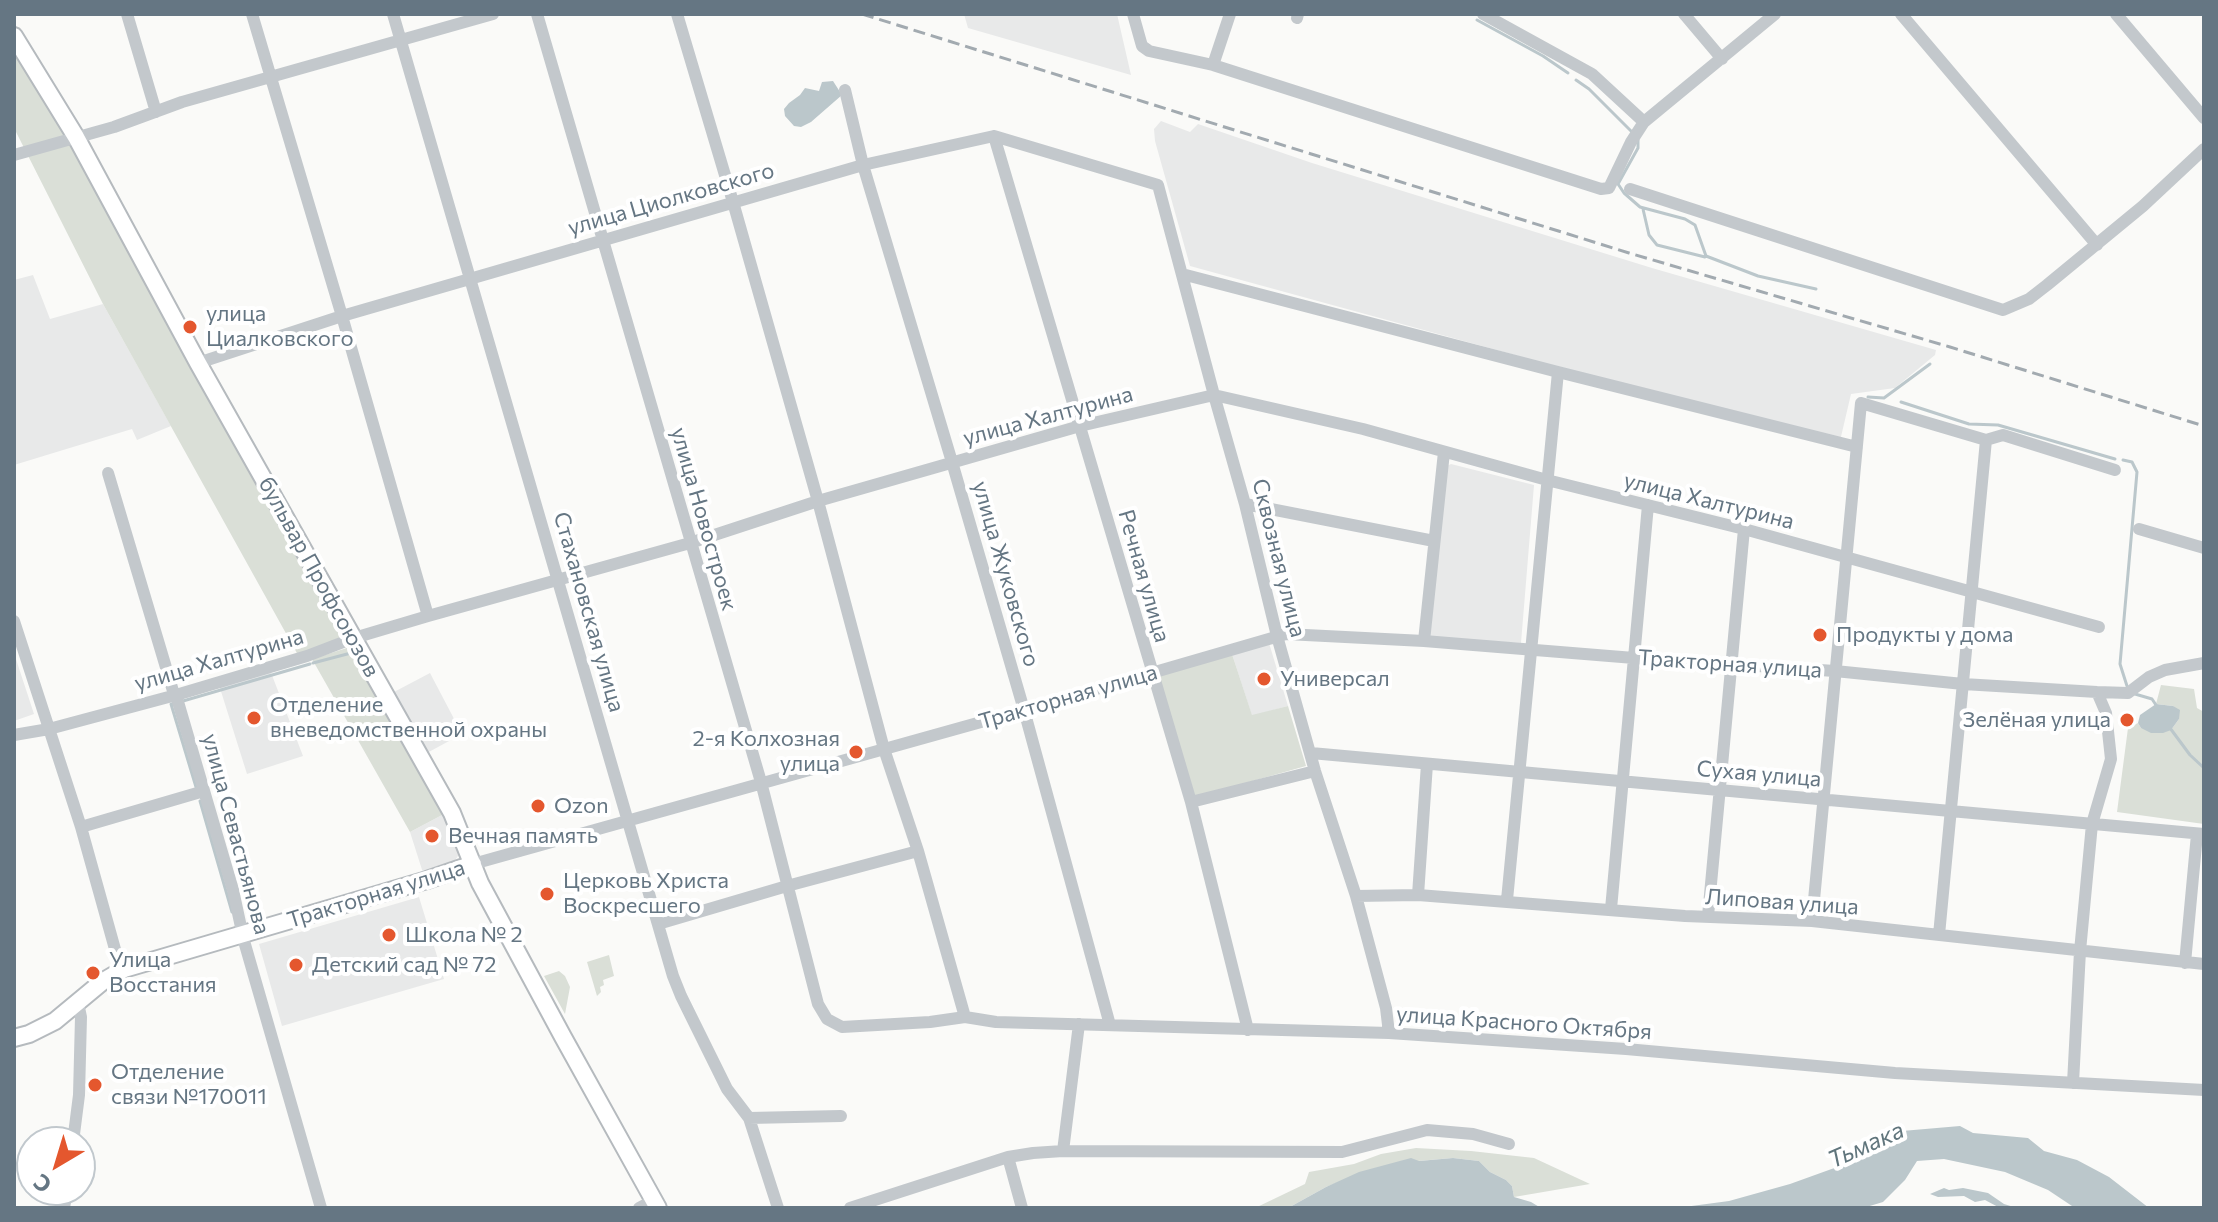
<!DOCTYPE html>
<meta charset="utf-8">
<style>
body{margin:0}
#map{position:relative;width:2218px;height:1222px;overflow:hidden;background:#fafaf8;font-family:Commissioner,sans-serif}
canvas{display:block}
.frame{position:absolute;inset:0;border:16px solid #657683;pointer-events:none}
.north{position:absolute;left:16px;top:1126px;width:80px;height:80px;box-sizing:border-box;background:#fff;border:2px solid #c1c8cd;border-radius:50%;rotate:218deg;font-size:22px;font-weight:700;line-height:32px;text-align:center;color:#657683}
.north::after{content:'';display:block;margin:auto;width:28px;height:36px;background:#e4572e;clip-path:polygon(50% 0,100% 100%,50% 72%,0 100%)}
</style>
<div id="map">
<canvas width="2218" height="1222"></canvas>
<div class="frame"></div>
<div class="north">С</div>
</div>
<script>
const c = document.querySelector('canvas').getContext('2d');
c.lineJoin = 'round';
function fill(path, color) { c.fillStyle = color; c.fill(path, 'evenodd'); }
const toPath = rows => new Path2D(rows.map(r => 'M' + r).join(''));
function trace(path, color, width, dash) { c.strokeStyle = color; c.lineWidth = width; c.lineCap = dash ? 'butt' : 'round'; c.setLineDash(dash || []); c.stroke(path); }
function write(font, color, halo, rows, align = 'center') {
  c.font = font + ' Commissioner,sans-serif'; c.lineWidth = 8; c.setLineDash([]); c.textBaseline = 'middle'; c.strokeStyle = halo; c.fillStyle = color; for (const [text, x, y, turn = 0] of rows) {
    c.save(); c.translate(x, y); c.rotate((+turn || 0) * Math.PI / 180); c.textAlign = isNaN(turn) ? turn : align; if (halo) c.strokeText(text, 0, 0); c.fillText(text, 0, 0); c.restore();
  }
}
const built = toPath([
 [964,14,1117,14,1131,75,968,28],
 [1161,121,1190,132,1198,124,1312,163,1652,268,1936,350,1935,355,1895,388,1851,394,1840,441,1566,369,1190,266,1155,141,1154,129],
 [33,275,50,319,103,304,171,426,137,440,132,429,14,465,14,280],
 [1451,464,1534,485,1521,643,1430,637,1447,466],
 [1269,643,1288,706,1252,716,1232,654],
 [14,653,34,714,14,721],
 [270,670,303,756,247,774,219,685],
 [430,673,462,734,427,753,394,692],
 [444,814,455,835,459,854,453,864,424,876,410,832],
 [419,897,444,979,282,1026,259,944]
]);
const green = toPath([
 [14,48,42,92,186,356,341,630,339,638,298,655,103,304,14,128],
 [350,647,444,814,410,832,312,659],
 [1232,654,1252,715,1288,706,1306,766,1192,798,1156,676],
 [2161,685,2194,689,2197,708,2204,712,2204,824,2117,812,2128,728,2138,723,2141,728,2171,730,2179,719,2173,706,2156,704],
 [609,955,614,976,603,980,604,985,600,987,601,992,597,996,587,962],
 [559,971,565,976,570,987,565,1014,544,976],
 [1416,1148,1471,1151,1534,1158,1590,1184,1514,1197,1512,1186,1506,1180,1490,1172,1479,1161,1453,1158,1418,1161,1341,1181,1326,1187,1288,1208,1255,1208,1305,1184,1309,1172,1354,1164,1381,1154]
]);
const water = toPath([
 [833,81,842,95,811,122,801,127,794,126,785,116,784,109,789,103,800,95,805,88,819,91,822,82],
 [2156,704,2173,706,2180,710,2179,719,2171,730,2163,733,2151,733,2141,728,2138,723,2140,715],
 [1960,1126,1973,1133,2028,1138,2044,1151,2077,1160,2109,1177,2149,1208,2075,1208,2048,1190,2005,1172,1944,1159,1917,1161,1905,1180,1883,1202,1863,1208,1652,1208,1684,1207,1729,1201,1790,1184,1851,1162,1902,1131],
 [1411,1158,1419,1161,1453,1158,1479,1161,1490,1172,1506,1180,1512,1186,1514,1197,1531,1202,1541,1208,1397,1208,1394,1206,1383,1208,1288,1208,1326,1187,1359,1172],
 [1944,1188,1949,1190,1963,1188,1988,1193,2004,1204,2017,1208,2000,1208,1985,1200,1975,1202,1964,1196,1938,1197,1930,1194]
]);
const stream = toPath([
 [1477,20,1543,56,1568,73],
 [1576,80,1589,89,1634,134],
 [1638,140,1638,148,1618,184,1624,193,1640,207,1685,219,1695,225,1706,256,1758,276,1816,289],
 [1643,209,1649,235,1657,245,1705,257],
 [1868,397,1884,398,1930,364],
 [1901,402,1969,424,1998,425,2115,459],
 [2123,460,2132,462,2137,472,2120,664,2127,686],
 [313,663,351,653],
 [2135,694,2152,699,2158,708],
 [183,701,310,664],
 [174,704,171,704,196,787],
 [2170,728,2190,755,2204,768],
 [200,801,232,912]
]);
const minor = toPath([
 [127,14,156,112],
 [252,14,342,316,428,616],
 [393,14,673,976,681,996,727,1089,749,1118,778,1208],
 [537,14,761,782,818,1004,827,1019,842,1027,930,1022,965,1017,996,1022,1389,1033,1626,1049,1895,1073,2204,1090],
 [677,14,733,202,818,501,884,749,918,851,965,1017],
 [1133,14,1142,46,1149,51,1213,65,1601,189,1609,188,1631,142,1644,122,1775,14],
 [1483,14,1592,74,1644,122],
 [1684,14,1722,59],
 [1901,14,2097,245],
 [2116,14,2204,118],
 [1297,18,1298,14],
 [1213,65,1230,14],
 [845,90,863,165,952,462,1024,710,1110,1025],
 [994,136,1191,802,1248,1030],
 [14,155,114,127,182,102,493,14],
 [1630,189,2003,310,2029,299,2047,285,2143,206,2204,149],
 [1182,274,1558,372,1857,447],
 [198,363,342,316,863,165,994,136,1158,185,1214,395,1245,504,1277,636,1315,771,1356,896,1386,1008,1389,1033],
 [108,473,173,691,176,695,233,890,244,941,321,1208],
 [1245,504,1434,541],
 [2139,529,2204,548],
 [14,621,81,827,118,960,124,969],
 [1424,641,1444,452],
 [14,735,49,729,176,695,307,656,354,638,428,616,690,543,818,501,1080,426,1214,395,1363,429,1547,480,1744,529,2099,627],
 [1311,753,2204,834],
 [1191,802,1315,771],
 [81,827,204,791],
 [473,864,1024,710,1286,634,1424,641,1634,658,1835,671,1963,684,2097,692,2128,693,2149,677,2165,670,2204,663],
 [1418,895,1427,764],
 [1356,896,1418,895,1685,916,1812,921,2204,964],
 [1507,900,1558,372],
 [1611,909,1648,505],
 [1708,916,1744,529],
 [1812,921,1861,403,1986,440,2003,435,2115,470],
 [658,924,787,886,918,851],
 [1939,935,1986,440],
 [2185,963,2197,834],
 [2073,1083,2080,951,2092,824,2111,759,2106,713,2097,692],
 [749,1118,841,1116],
 [73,1142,79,1095,81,1017,78,1003],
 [1063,1151,1079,1024],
 [1008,1157,1022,1208],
 [64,1208,67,1190],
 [639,1208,654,1200],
 [850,1208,1008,1157,1033,1153,1063,1151,1342,1152,1427,1130,1473,1134,1509,1144]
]);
const major = toPath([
 [14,36,76,137,198,363,452,813,480,883,563,1037,658,1208],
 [14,1038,29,1034,55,1021,102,982,124,969,427,880,473,864]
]);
const rail = toPath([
 [862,14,1629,253,1950,347,2204,426]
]);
const markers = [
 [190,327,8,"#e4572e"],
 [1820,635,8,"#e4572e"],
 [1264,679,8,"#e4572e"],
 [254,718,8,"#e4572e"],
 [2127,720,8,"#e4572e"],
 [856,752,8,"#e4572e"],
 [538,806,8,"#e4572e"],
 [432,836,8,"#e4572e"],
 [547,894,8,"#e4572e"],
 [389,935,8,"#e4572e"],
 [296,965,8,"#e4572e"],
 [93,973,8,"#e4572e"],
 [95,1085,8,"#e4572e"]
];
const streetNames = [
 ["улица Циолковского",671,199,-16],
 ["улица Халтурина",1048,416,-15],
 ["улица Халтурина",1709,501,14],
 ["улица Новостроек",704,519,74],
 ["Сквозная улица",1279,558,76],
 ["улица Жуковского",1006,574,74],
 ["Речная улица",1144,576,74],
 ["бульвар Профсоюзов",319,577,61],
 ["Стахановская улица",589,612,74],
 ["улица Халтурина",219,660,-16],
 ["Тракторная улица",1730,664,4],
 ["Тракторная улица",1068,697,-16],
 ["Сухая улица",1759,774,5],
 ["улица Севастьянова",236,834,75],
 ["Тракторная улица",376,894,-17],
 ["Липовая улица",1782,902,4],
 ["улица Красного Октября",1524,1023,4]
];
const poiNames = [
 ["улица",206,314],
 ["Циалковского",206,339],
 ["Продукты у дома",1836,635],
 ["Универсал",1280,679],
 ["Отделение",270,705],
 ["вневедомственной охраны",270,730],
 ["Зелёная улица",2111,720,"right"],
 ["2-я Колхозная",840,739,"right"],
 ["улица",840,764,"right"],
 ["Ozon",554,806],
 ["Вечная память",448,836],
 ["Церковь Христа",563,881],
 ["Воскресшего",563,906],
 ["Школа № 2",405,935],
 ["Улица",109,960],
 ["Восстания",109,985],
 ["Детский сад № 72",312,965],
 ["Отделение",111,1072],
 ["связи №170011",111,1097]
];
const waterNames = [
 ["Тьмака",1866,1145,-24]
];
fill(built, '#e8e9e9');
fill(green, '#dadfd7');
fill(water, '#bbc7cb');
trace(stream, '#bbc7cb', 3);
trace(major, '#b5babe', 20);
trace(minor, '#c3c8cc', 12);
trace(major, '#fff', 16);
trace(rail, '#a2aab0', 3, [12, 6]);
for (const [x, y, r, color] of markers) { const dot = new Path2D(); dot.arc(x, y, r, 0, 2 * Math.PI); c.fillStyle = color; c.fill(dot); trace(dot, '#fff', 3); }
write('22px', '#657683', '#fff', streetNames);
write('22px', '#657683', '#fff', poiNames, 'left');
write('italic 24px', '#60757c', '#fff', waterNames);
</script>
